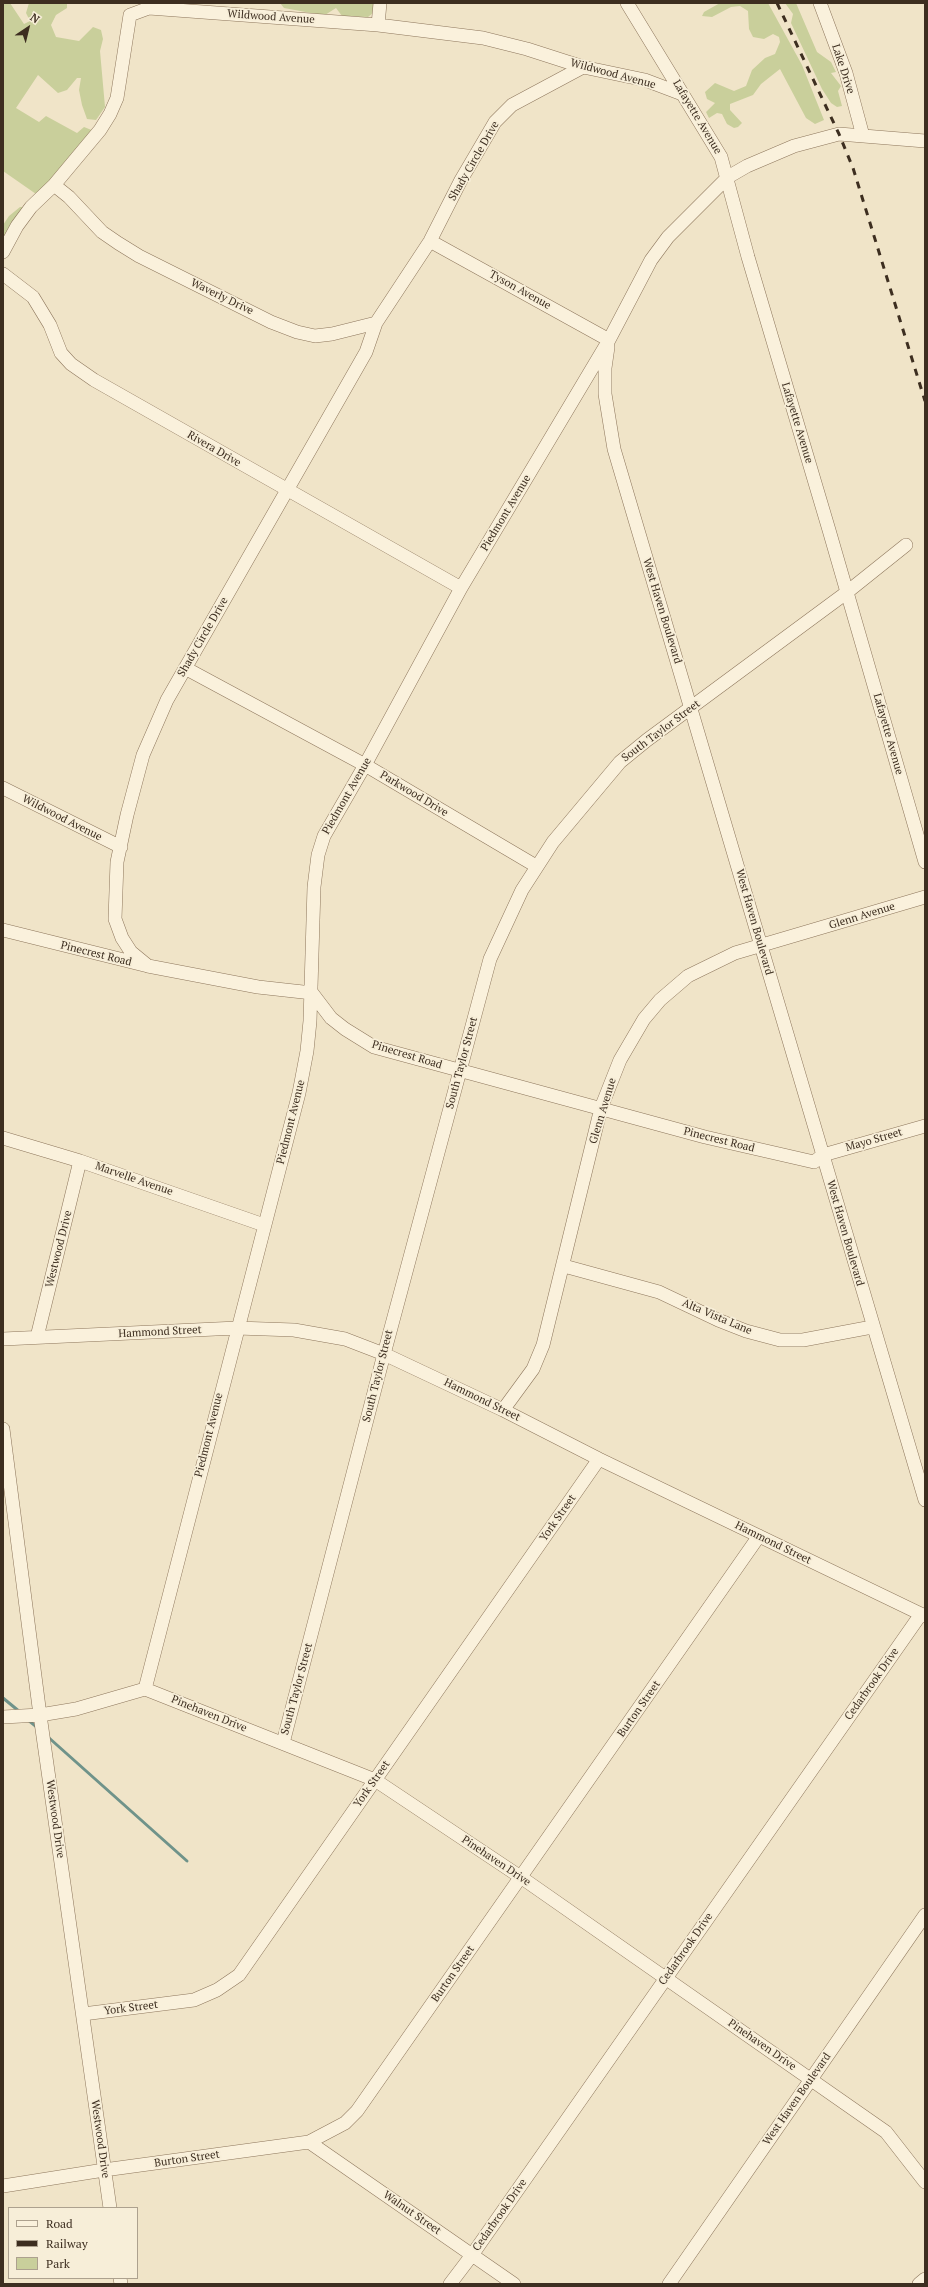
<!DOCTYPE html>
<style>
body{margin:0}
#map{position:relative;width:928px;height:2287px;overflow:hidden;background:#f0e4c8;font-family:"PT Serif",serif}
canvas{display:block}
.frame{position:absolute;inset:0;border:4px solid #3d2e20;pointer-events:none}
.legend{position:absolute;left:8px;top:2207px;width:130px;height:72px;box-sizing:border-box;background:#f7eed8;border:1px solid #ada18e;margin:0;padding:5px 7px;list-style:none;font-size:12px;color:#3d2e20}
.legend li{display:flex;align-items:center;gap:8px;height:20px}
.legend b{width:20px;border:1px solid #ada18e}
.north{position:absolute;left:8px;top:8px;width:40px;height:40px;-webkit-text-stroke:3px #f7eed8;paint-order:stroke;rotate:35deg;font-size:11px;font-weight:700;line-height:16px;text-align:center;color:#3d2e20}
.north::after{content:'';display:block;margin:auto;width:14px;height:18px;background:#3d2e20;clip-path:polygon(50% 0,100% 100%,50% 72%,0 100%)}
</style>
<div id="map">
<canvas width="928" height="2287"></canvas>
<div class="frame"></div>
<ul class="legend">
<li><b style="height:5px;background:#faf1dc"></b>Road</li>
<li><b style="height:5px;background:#3d2e20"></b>Railway</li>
<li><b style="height:11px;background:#c9cf9b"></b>Park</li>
</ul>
<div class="north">N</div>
</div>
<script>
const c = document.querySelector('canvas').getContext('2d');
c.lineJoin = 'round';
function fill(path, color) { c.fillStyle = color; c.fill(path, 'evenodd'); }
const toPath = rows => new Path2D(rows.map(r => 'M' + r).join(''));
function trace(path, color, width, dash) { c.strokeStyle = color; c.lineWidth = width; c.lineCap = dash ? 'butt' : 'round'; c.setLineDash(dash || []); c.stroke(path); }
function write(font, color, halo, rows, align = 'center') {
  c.font = font + ' "PT Serif",serif'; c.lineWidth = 3.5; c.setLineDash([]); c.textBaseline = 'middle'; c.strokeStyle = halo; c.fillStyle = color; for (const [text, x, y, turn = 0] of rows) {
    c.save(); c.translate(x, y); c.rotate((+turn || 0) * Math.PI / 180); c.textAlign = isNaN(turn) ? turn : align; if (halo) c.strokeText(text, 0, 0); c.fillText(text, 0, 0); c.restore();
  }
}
const green = toPath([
 [3,3,10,3,24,24,30,21,26,13,29,3,67,3,67,8,56,15,51,25,56,37,79,41,93,27,101,30,103,39,100,51,105,107,96,120,87,119,82,105,79,90,81,78,77,78,67,90,58,93,38,75,16,108,39,122,46,116,77,133,84,127,94,131,53,181,36,194,3,171],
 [280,3,374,3,373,13,368,17,342,16,336,8,325,15,311,13,284,8],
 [720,3,768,3,802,65,824,120,815,124,806,118,780,69,761,84,753,95,730,104,730,110,742,123,738,127,734,128,727,124,722,114,717,113,709,118,706,112,715,103,707,99,705,92,715,83,734,91,746,86,752,70,765,58,775,54,780,42,779,37,773,34,764,39,753,37,749,29,748,11,740,6,731,7,712,17,702,16,704,12],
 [785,3,796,3,817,52,831,62,836,72,831,73,841,86,838,91,842,106,837,107,831,103,822,89,791,23,793,14],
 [20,207,25,207,3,239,3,225,9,216]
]);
const stream = toPath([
 [3,1698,20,1712],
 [28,1720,38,1728],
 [48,1737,187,1861]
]);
const minor = toPath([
 [627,3,721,157,748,257,829,530,925,862],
 [820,3,846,73,863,136],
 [378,25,380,3],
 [54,185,69,197,102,232,118,243,139,256,271,322,297,332,315,336,332,334,376,323],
 [430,241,609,340],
 [3,252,17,226,31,207,54,185,100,130,110,114,117,98,130,15,149,8,378,25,483,38,527,49,583,67,645,80,682,94],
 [3,274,33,297,50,325,61,353,71,364,94,380,461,588],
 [608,347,605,368,605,394,614,449,925,1500],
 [185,668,365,765,536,866],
 [3,788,121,847],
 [3,930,148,966,258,987,312,993,331,1018,345,1029,374,1047,705,1137,814,1162,823,1155,925,1126],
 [148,966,131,952,122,938,115,919,117,862,127,815,143,755,167,700,366,352,376,323,430,241,461,180,495,122,512,105,583,67],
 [3,1138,80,1161,264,1225],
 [564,1266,659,1292,718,1320,746,1331,780,1340,803,1340,872,1327],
 [37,1337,80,1161],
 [3,1339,237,1328,294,1330,345,1339,384,1354,503,1410,599,1459,925,1616],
 [503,1410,533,1369,543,1345,601,1108,620,1060,644,1019,660,1000,688,976,735,953,925,897],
 [3,1429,40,1715,110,2208],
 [145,1689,299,1093,307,1051,310,1021,314,887,318,855,324,836,365,765,461,588,609,340,651,260,668,237,728,177,747,166,794,146,839,134,925,141],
 [3,1717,40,1715,76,1709,145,1689,375,1780,522,1878,886,2132,925,2182],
 [283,1743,384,1354,490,959,522,890,553,842,620,762,647,740,846,593,906,545],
 [83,2014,194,2000,217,1990,239,1975,599,1459],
 [309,2142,514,2284],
 [3,2186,104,2170,309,2142,345,2123,357,2111,759,1536],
 [120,2278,121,2284],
 [450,2284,472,2255,921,1614],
 [669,2284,925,1915],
 [919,2284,925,2279]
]);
const rail = toPath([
 [777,3,839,134,853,168,925,401]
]);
const streetNames = [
 ["Wildwood Avenue",271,17,4],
 ["Lake Drive",843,69,72],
 ["Wildwood Avenue",613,74,15],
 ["Lafayette Avenue",697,117,59],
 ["Shady Circle Drive",474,161,-60],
 ["Tyson Avenue",520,290,29],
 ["Waverly Drive",222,297,26],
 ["Lafayette Avenue",797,423,73],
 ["Rivera Drive",214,449,30],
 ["Piedmont Avenue",506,513,-59],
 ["West Haven Boulevard",662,611,73],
 ["Shady Circle Drive",203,637,-60],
 ["South Taylor Street",661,731,-37],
 ["Lafayette Avenue",888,734,74],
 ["Parkwood Drive",414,794,31],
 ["Piedmont Avenue",347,796,-60],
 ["Wildwood Avenue",62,818,27],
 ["Glenn Avenue",862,916,-17],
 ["West Haven Boulevard",754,922,74],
 ["Pinecrest Road",96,954,14],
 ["Pinecrest Road",407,1055,17],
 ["South Taylor Street",462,1063,-75],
 ["Glenn Avenue",603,1111,-73],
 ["Piedmont Avenue",291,1122,-76],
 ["Pinecrest Road",719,1140,14],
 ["Mayo Street",874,1140,-16],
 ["Marvelle Avenue",134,1179,19],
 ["West Haven Boulevard",845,1233,74],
 ["Westwood Drive",59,1249,-76],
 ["Alta Vista Lane",717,1317,23],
 ["Hammond Street",160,1332,-3],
 ["South Taylor Street",378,1376,-76],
 ["Hammond Street",482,1400,26],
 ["Piedmont Avenue",209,1435,-76],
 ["York Street",558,1518,-55],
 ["Hammond Street",773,1543,26],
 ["Cedarbrook Drive",872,1684,-55],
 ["South Taylor Street",297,1689,-75],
 ["Burton Street",639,1709,-55],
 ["Pinehaven Drive",209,1714,22],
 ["York Street",372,1784,-55],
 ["Westwood Drive",55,1819,82],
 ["Pinehaven Drive",496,1861,34],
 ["Cedarbrook Drive",686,1949,-55],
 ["Burton Street",453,1974,-55],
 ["York Street",131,2008,-7],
 ["Pinehaven Drive",762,2045,35],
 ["West Haven Boulevard",797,2099,-55],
 ["Westwood Drive",100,2139,82],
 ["Burton Street",187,2159,-8],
 ["Walnut Street",412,2213,35],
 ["Cedarbrook Drive",500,2215,-55]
];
fill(green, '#c9cf9b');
trace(stream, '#6f938a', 3);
trace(minor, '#8d765c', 14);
trace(minor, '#faf1dc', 13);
trace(rail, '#3d2e20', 3, [7, 7]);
write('11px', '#3d2e20', '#f7eed8', streetNames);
</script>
